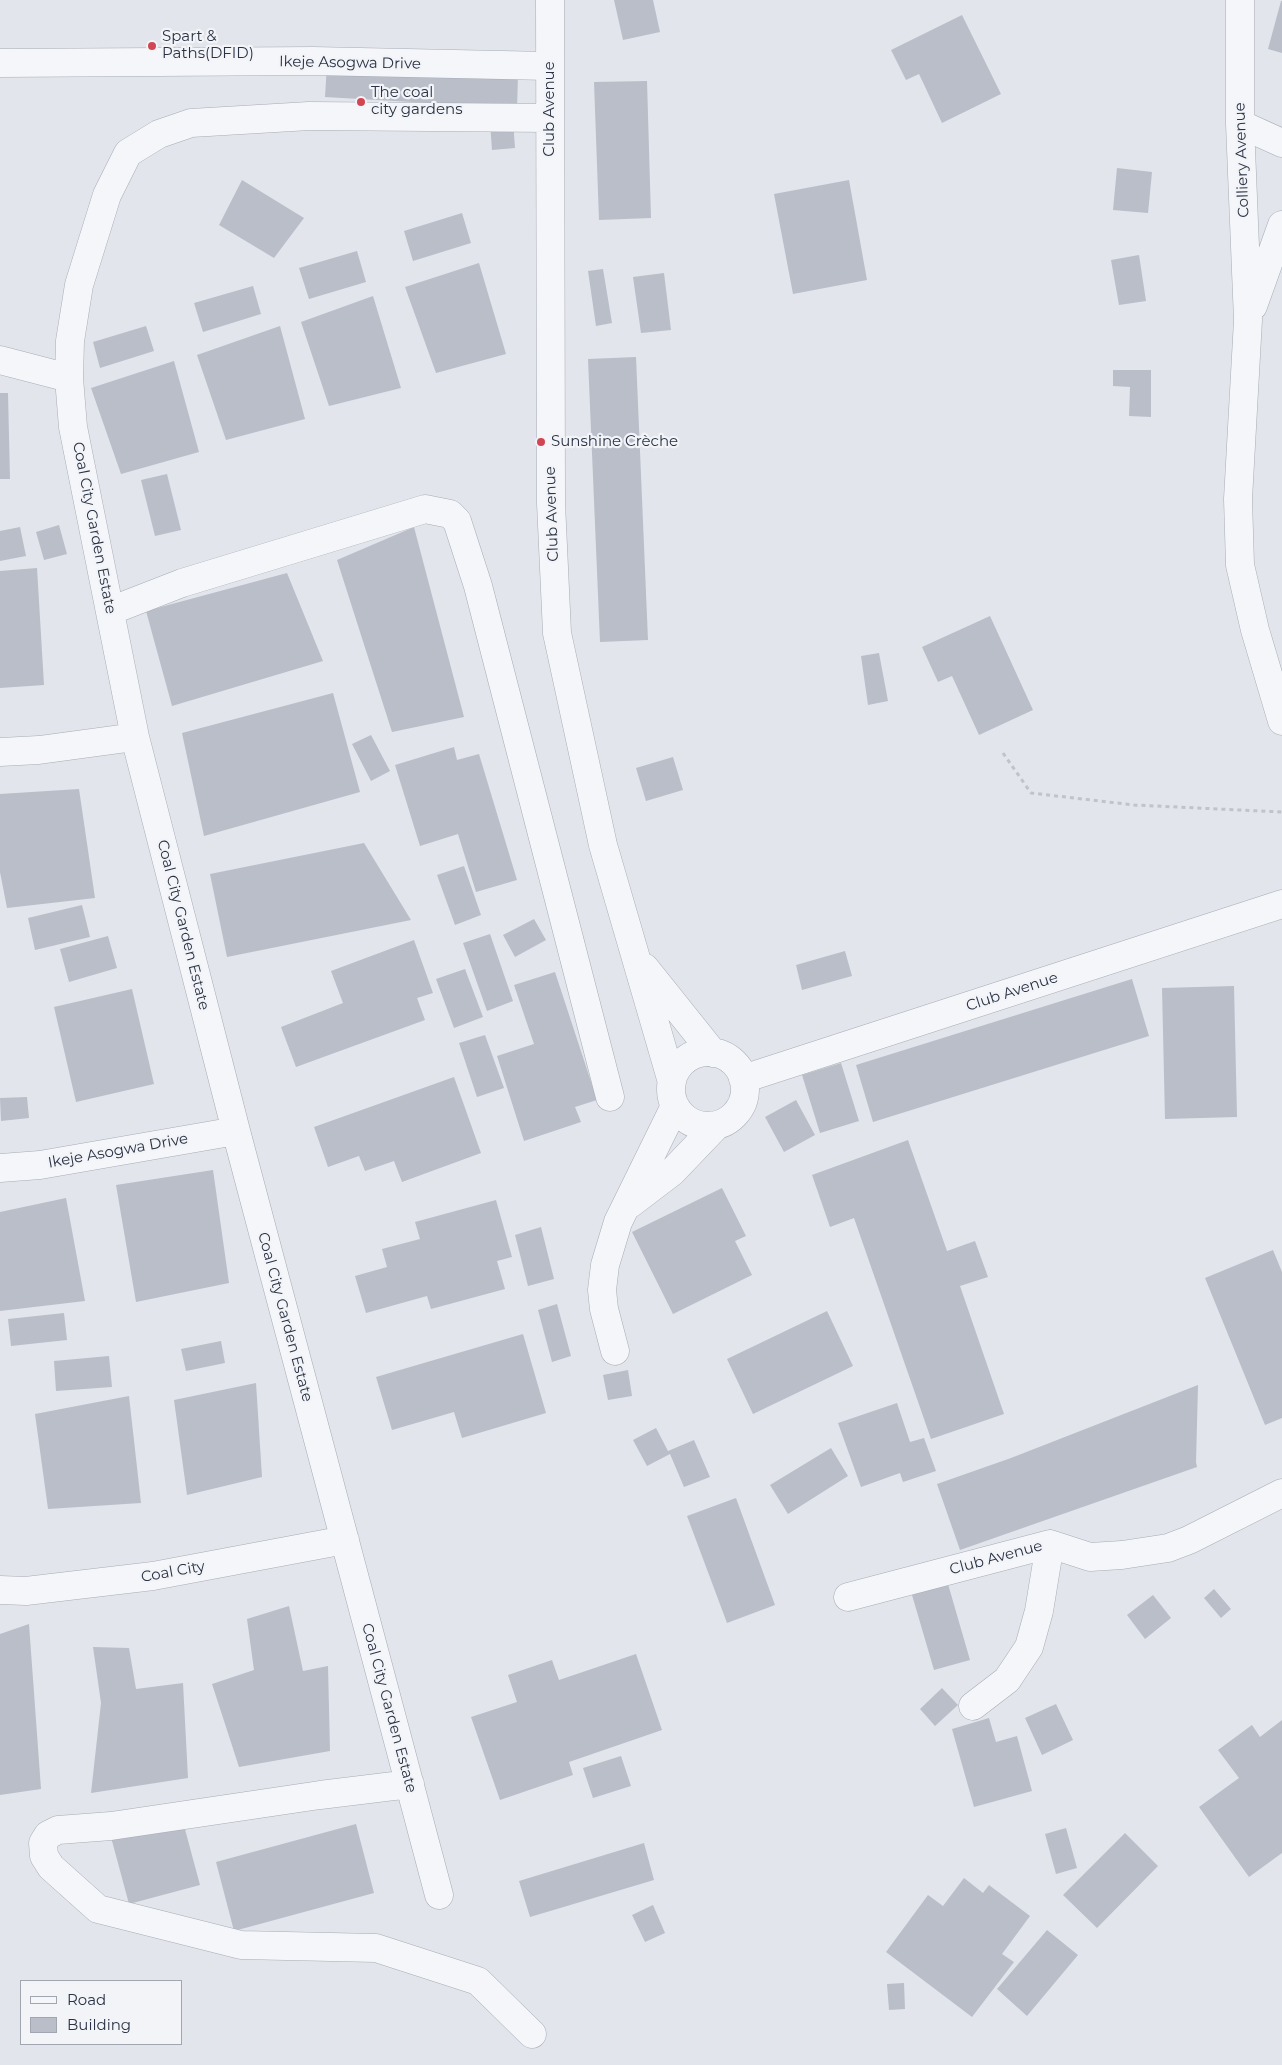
<!DOCTYPE html>
<meta charset="utf-8">
<style>
body{margin:0}
#map{position:relative;width:1282px;height:2065px;overflow:hidden;background:#e2e5eb;font-family:Montserrat,sans-serif}
canvas{display:block}
.legend{position:absolute;left:20px;top:1980px;width:162px;height:65px;box-sizing:border-box;background:#f2f4f8;border:1px solid #a2a6b0;margin:0;padding:6px 9px;list-style:none;font-size:15px;color:#2a3244}
.legend li{display:flex;align-items:center;gap:10px;height:25px}
.legend b{width:25px;border:1px solid #a2a6b0}
</style>
<div id="map">
<canvas width="1282" height="2065"></canvas>
<ul class="legend">
<li><b style="height:6px;background:#f5f6f9"></b>Road</li>
<li><b style="height:14px;background:#b9bec9"></b>Building</li>
</ul>
</div>
<script>
const c = document.querySelector('canvas').getContext('2d');
c.lineJoin = 'round';
function fill(path, color) { c.fillStyle = color; c.fill(path, 'evenodd'); }
const toPath = rows => new Path2D(rows.map(r => 'M' + r).join(''));
function trace(path, color, width, dash) { c.strokeStyle = color; c.lineWidth = width; c.lineCap = dash ? 'butt' : 'round'; c.setLineDash(dash || []); c.stroke(path); }
function write(font, color, halo, rows, align = 'center') {
  c.font = font + ' Montserrat,sans-serif'; c.lineWidth = 4.5; c.setLineDash([]); c.textBaseline = 'middle'; c.strokeStyle = halo; c.fillStyle = color; for (const [text, x, y, turn = 0] of rows) {
    c.save(); c.translate(x, y); c.rotate((+turn || 0) * Math.PI / 180); c.textAlign = isNaN(turn) ? turn : align; if (halo) c.strokeText(text, 0, 0); c.fillText(text, 0, 0); c.restore();
  }
}
const building = toPath([
 [614,0,653,0,660,32,623,40],
 [1281,1,1282,1,1282,53,1268,49],
 [962,15,1001,94,942,123,919,74,906,80,891,50],
 [327,64,518,75,517,108,325,97],
 [647,81,651,218,599,220,594,82],
 [513,121,515,148,492,150,490,123],
 [1117,168,1152,172,1148,213,1113,210],
 [242,180,304,218,274,258,219,225],
 [849,180,867,280,793,294,774,194],
 [462,213,471,243,413,261,404,231],
 [357,251,366,282,309,299,299,268],
 [1139,255,1146,301,1119,305,1111,260],
 [479,263,506,354,436,373,405,287],
 [603,269,612,323,596,326,588,271],
 [664,273,671,330,641,333,633,277],
 [253,286,261,314,203,332,194,303],
 [373,296,401,388,329,406,301,322],
 [146,326,154,351,100,368,93,342],
 [280,326,305,419,226,440,197,355],
 [636,357,648,640,600,642,588,359],
 [174,361,199,452,121,474,91,388],
 [1113,370,1151,370,1151,417,1129,416,1130,387,1113,386],
 [0,393,8,393,10,479,0,479],
 [167,474,181,530,155,536,141,480],
 [59,525,67,554,44,560,36,532],
 [20,527,26,556,0,561,0,531],
 [414,527,464,717,392,732,337,560],
 [37,568,44,685,0,688,0,571],
 [287,573,323,661,172,706,146,611],
 [990,616,1033,710,979,735,952,676,938,682,922,647],
 [879,653,888,701,868,705,861,656],
 [333,693,360,792,204,836,182,733],
 [371,735,390,771,371,781,352,744],
 [454,747,457,760,479,754,517,880,476,892,458,834,420,846,395,765],
 [673,757,683,790,646,801,636,768],
 [79,789,95,898,7,908,0,872,0,794],
 [364,843,411,920,227,957,210,874],
 [464,866,481,915,455,925,437,875],
 [82,905,90,937,35,950,28,918],
 [534,919,546,940,515,957,503,935],
 [490,934,513,1001,487,1011,463,943],
 [108,936,117,968,69,982,60,949],
 [414,940,433,993,417,998,425,1020,296,1067,281,1027,343,1003,331,971],
 [845,951,852,976,802,990,796,965],
 [465,969,483,1017,454,1028,436,979],
 [555,972,597,1100,575,1107,581,1122,524,1141,497,1056,534,1044,514,985],
 [1132,979,1149,1036,873,1122,856,1065],
 [1234,986,1237,1117,1165,1119,1162,988],
 [132,989,154,1084,76,1102,54,1007],
 [485,1035,504,1088,477,1097,459,1043],
 [841,1063,859,1121,820,1133,802,1075],
 [454,1077,481,1153,402,1182,394,1161,365,1171,359,1156,328,1167,314,1127],
 [27,1097,29,1118,1,1121,0,1098],
 [796,1100,815,1135,784,1152,765,1117],
 [908,1140,947,1251,975,1241,988,1277,960,1286,1004,1414,931,1439,854,1218,830,1227,812,1175],
 [213,1170,229,1283,136,1302,116,1185],
 [722,1188,746,1236,735,1241,752,1275,673,1314,632,1232],
 [66,1198,85,1301,0,1311,0,1212],
 [496,1200,512,1257,497,1261,505,1289,431,1309,427,1296,366,1313,355,1276,387,1267,382,1249,420,1239,415,1222],
 [541,1227,554,1279,528,1286,515,1235],
 [1273,1250,1282,1272,1282,1418,1265,1425,1205,1278],
 [557,1304,571,1356,552,1362,538,1310],
 [827,1311,853,1366,753,1414,727,1359],
 [64,1313,67,1340,11,1346,8,1319],
 [523,1334,546,1413,462,1438,454,1412,392,1430,376,1377],
 [221,1341,225,1363,186,1371,181,1349],
 [109,1356,112,1387,56,1391,54,1361],
 [628,1370,632,1396,608,1400,603,1375],
 [256,1383,262,1477,187,1495,174,1400],
 [1198,1385,1196,1462,1197,1467,960,1550,937,1484,1011,1458],
 [129,1396,141,1503,48,1509,35,1414],
 [897,1403,910,1442,924,1438,936,1471,903,1482,900,1473,861,1487,838,1423],
 [656,1428,668,1451,694,1440,710,1477,684,1487,670,1454,647,1466,633,1440],
 [831,1448,848,1476,788,1514,770,1485],
 [736,1498,775,1605,727,1623,687,1516],
 [948,1584,970,1660,934,1670,912,1595],
 [1214,1589,1231,1609,1221,1618,1204,1598],
 [1153,1595,1171,1618,1145,1639,1127,1615],
 [289,1606,303,1671,328,1666,330,1751,239,1767,212,1684,254,1670,247,1619],
 [29,1624,41,1789,0,1795,0,1634],
 [93,1647,129,1648,136,1689,183,1683,188,1778,91,1793,101,1703],
 [636,1654,662,1730,569,1762,573,1775,500,1800,471,1717,517,1702,508,1675,552,1660,559,1680],
 [942,1688,958,1705,935,1726,920,1709],
 [1056,1704,1073,1740,1042,1755,1025,1718],
 [989,1718,996,1742,1017,1736,1032,1791,974,1807,952,1729],
 [1282,1720,1282,1853,1249,1877,1199,1807,1239,1778,1218,1750,1252,1725,1260,1737],
 [621,1756,631,1786,593,1798,583,1768],
 [179,1807,200,1885,129,1904,108,1826],
 [356,1824,374,1893,234,1931,216,1862],
 [1066,1828,1077,1868,1056,1874,1045,1834],
 [1125,1833,1158,1866,1097,1928,1063,1895],
 [644,1843,654,1880,530,1917,519,1881],
 [964,1878,983,1893,989,1885,1030,1916,1002,1954,1014,1962,972,2017,886,1952,928,1895,943,1906],
 [653,1905,665,1933,645,1942,632,1915],
 [1047,1930,1078,1955,1027,2016,997,1989],
 [904,1983,905,2009,889,2010,887,1984]
]);
const path = toPath([
 [1003,753,1031,793,1134,805,1282,812]
]);
const minor = toPath([
 [550,0,551,503,557,633,603,845,672,1082],
 [1240,0,1240,124,1248,320,1238,499,1240,565,1255,630,1282,721],
 [0,63,313,61,549,66],
 [1240,124,1282,143],
 [1253,306,1282,225],
 [0,360,69,378],
 [110,611,182,583,425,509,450,514,457,521,478,586,610,1097],
 [0,752,39,750,135,737],
 [645,968,713,1053],
 '671 1089a37 37 0 1 1 74 0a37 37 0 1 1-74 0Z',
 [743,1079,1282,904],
 [0,1168,40,1165,236,1131],
 [630,1204,672,1172,717,1125],
 [615,1351,604,1309,602,1290,605,1265,618,1222,675,1106],
 [0,1590,26,1591,153,1576,345,1540],
 [848,1597,1050,1544,1090,1557,1122,1555,1168,1548,1189,1540,1282,1493],
 [973,1706,1007,1680,1029,1647,1039,1611,1050,1544],
 [410,1784,320,1795,111,1826,58,1830,48,1835,43,1843,44,1856,51,1867,98,1909,241,1945,376,1948,478,1981,532,2034],
 [439,1895,236,1131,135,737,73,427,69,378,70,341,79,285,107,195,128,153,159,134,191,123,309,116,550,118]
]);
const markers = [
 [152,46,5,"#d24553"],
 [361,102,5,"#d24553"],
 [541,442,5,"#d24553"]
];
const poiNames = [
 ["Spart &",162,37],
 ["Paths(DFID)",162,54],
 ["The coal",371,93],
 ["city gardens",371,110],
 ["Sunshine Crèche",551,442]
];
const streetNames = [
 ["Ikeje Asogwa Drive",350,63,1],
 ["Club Avenue",550,109,-90],
 ["Colliery Avenue",1242,160,-92],
 ["Club Avenue",552,514,-92],
 ["Coal City Garden Estate",94,528,79],
 ["Coal City Garden Estate",183,925,76],
 ["Club Avenue",1012,992,-18],
 ["Ikeje Asogwa Drive",118,1151,-10],
 ["Coal City Garden Estate",285,1317,75],
 ["Club Avenue",996,1558,-15],
 ["Coal City",173,1572,-10],
 ["Coal City Garden Estate",389,1708,75]
];
fill(building, '#b9bec9');
trace(minor, '#a7acb6', 29);
trace(path, '#c0c3ca', 3, [4, 4]);
trace(minor, '#f5f6f9', 28);
for (const [x, y, r, color] of markers) { const dot = new Path2D(); dot.arc(x, y, r, 0, 2 * Math.PI); c.fillStyle = color; c.fill(dot); trace(dot, '#f2f4f8', 2); }
write('15px', '#2a3244', '#f2f4f8', poiNames, 'left');
write('15px', '#2a3244', '#f2f4f8', streetNames);
</script>
